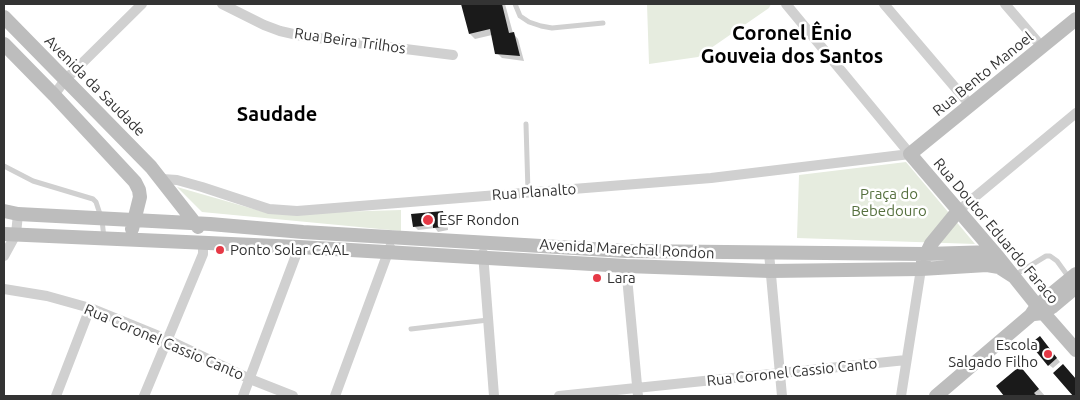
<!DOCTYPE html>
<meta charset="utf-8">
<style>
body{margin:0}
#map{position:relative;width:1080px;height:400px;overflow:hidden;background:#fff;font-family:Ubuntu,sans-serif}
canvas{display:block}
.frame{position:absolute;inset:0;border:5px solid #333;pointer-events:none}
</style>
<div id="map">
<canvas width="1080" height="400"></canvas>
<div class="frame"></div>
</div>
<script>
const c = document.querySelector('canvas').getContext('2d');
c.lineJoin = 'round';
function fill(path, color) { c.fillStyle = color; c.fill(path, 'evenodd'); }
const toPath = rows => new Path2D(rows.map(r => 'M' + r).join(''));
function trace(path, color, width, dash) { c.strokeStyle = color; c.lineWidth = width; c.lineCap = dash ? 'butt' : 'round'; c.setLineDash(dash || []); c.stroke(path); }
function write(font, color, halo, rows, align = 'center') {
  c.font = font + ' Ubuntu,sans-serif'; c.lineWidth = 5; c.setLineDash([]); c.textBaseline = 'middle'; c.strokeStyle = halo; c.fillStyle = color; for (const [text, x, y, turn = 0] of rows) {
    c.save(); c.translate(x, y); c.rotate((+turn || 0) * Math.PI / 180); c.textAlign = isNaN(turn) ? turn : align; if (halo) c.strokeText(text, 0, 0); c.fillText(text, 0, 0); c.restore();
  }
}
const green = toPath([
 [647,4,771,4,769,8,698,57,649,64],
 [906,162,975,244,797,238,799,175],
 [177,187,271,214,401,210,401,231,202,212]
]);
const shadow = toPath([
 [462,4,505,4,513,33,518,39,524,61,502,58,497,53,492,35,475,39,470,34],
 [443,212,447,216,448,230,438,232,435,228,418,230,414,226],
 [1043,342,1060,362,1053,368,1049,365],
 [1027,375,1045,396,1006,396,998,386]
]);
const building = toPath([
 [461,4,502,4,509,33,514,32,520,56,495,54,490,29,469,34],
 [443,211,445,227,433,228,433,225,413,227,411,214],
 [1040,336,1057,358,1048,366,1030,344],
 [1063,364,1076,379,1076,396,1073,396,1053,373],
 [1020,366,1039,389,1034,393,1037,396,1004,396,996,386]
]);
const lane = toPath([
 [515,4,520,16,529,22,541,26,552,28,603,23],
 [526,124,528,192],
 [4,166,33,181,93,199,96,202,102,220,104,238],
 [1015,275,1046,256,1050,256,1057,261,1070,279],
 [411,329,488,320]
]);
const street = toPath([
 [222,4,264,25,280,31,302,36,453,55],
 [786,4,910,154],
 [884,4,970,105],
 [1005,4,1042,47],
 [54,95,65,80,142,4],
 [162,179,177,180,202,187,269,209,297,211,711,178,910,154],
 [958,211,1076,113],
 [483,253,494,396],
 [769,253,782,396],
 [4,256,16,234,18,214],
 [626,266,638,396],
 [4,289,47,296,90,308,166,339,250,379,293,396],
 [56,396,90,308],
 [144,396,203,254,203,242],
 [243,396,299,247],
 [335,396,390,247],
 [559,396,906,360],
 [901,396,921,269]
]);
const secondary = toPath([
 [4,17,151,167,198,227],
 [1076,19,910,154,999,258,1039,308,1076,350],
 [4,44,54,95,135,182,139,190,140,197,132,229],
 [4,211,18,214,210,224,303,232,626,251,925,254,994,252],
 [4,234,299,247,626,266,770,271,921,269,987,265,999,267,1013,276],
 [923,261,931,244,958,211],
 [1034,314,1043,313,1052,307,1076,287],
 [936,396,1031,315,1037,306,1076,274]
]);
const markers = [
 [428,220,6,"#e63946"],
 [220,250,5,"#e63946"],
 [597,278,5,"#e63946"],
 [1048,354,5,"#e63946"]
];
const streetNames = [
 ["Rua Beira Trilhos",350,41,8],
 ["Rua Bento Manoel",983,74,-39],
 ["Avenida da Saudade",95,86,45],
 ["Rua Planalto",534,192,-4],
 ["Rua Doutor Eduardo Faraco",996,231,50],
 ["Avenida Marechal Rondon",627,249,3],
 ["Rua Coronel Cassio Canto",164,342,23],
 ["Rua Coronel Cassio Canto",792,372,-6]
];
const parkNames = [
 ["Praça do",889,194],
 ["Bebedouro",889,211]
];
const poiNames = [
 ["ESF Rondon",439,220],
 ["Ponto Solar CAAL",230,250],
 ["Lara",607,278],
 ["Escola",1038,345,"right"],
 ["Salgado Filho",1038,362,"right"]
];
const districtNames = [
 ["Coronel Ênio",792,33],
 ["Gouveia dos Santos",792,56],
 ["Saudade",277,114]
];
fill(green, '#e6ecdf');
fill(shadow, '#0003');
fill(building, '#1a1a1a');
trace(lane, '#d0d0d0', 5);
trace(street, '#d0d0d0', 10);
trace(secondary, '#bdbdbd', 14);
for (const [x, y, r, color] of markers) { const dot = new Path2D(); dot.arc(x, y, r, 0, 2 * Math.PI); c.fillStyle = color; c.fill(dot); trace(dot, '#fff', 2); }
write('15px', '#333', '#fff', streetNames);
write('15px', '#56703f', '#fff', parkNames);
write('15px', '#333', '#fff', poiNames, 'left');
write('bold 20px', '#000', '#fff', districtNames);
</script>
